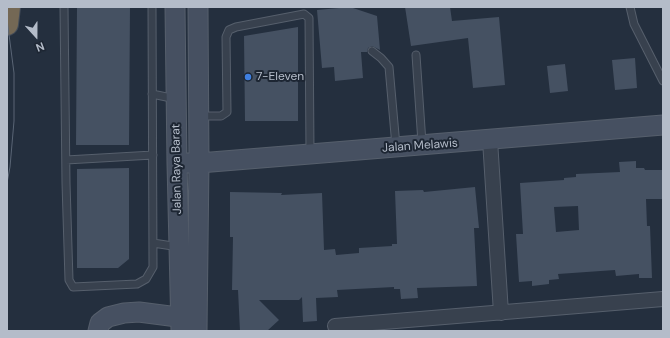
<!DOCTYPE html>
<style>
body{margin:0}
#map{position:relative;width:670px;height:338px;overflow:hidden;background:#242f3e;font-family:"DM Sans",sans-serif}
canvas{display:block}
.frame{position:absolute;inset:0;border:8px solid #b4bcc9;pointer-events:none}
.north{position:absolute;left:16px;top:16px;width:40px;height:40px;-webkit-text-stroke:3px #1d2633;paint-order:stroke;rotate:159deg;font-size:11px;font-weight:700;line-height:16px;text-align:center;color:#b4bcc9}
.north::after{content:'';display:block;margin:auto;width:14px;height:18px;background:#b4bcc9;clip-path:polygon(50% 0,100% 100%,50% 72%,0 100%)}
</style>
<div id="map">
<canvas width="670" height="338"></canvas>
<div class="frame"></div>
<div class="north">N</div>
</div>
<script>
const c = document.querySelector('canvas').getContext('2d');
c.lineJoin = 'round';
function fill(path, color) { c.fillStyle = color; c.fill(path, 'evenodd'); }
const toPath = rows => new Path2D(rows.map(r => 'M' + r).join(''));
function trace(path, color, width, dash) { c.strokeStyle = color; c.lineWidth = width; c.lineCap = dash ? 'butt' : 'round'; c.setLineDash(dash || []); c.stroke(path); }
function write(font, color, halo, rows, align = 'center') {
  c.font = font + ' "DM Sans",sans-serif'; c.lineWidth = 4; c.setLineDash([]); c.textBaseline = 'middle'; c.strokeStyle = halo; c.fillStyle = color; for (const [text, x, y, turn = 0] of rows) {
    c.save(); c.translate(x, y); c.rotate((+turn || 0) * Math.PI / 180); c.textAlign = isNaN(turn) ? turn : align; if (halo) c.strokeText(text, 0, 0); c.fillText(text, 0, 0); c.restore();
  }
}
const building = toPath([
 [77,7,130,7,129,145,76,145],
 [350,7,377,16,380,50,372,46,368,48,367,52,361,52,363,78,335,81,334,67,322,68,317,10],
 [405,7,450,7,452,21,499,17,505,85,473,88,468,38,411,46],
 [298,27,298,121,245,121,244,36],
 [635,58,637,88,615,90,612,60],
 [565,64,568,91,550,93,547,66],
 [636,161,636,168,644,168,645,170,663,170,663,199,646,199,647,226,650,226,652,278,639,278,639,274,616,276,615,270,558,274,559,279,549,280,549,284,532,286,532,281,519,282,516,234,523,234,520,183,564,180,564,178,576,177,576,174,620,172,619,162],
 [578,206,579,230,556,232,554,207],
 [129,168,129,259,118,268,77,268,77,169],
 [475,187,479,228,474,228,477,286,417,288,418,298,401,299,400,289,394,289,394,287,337,290,338,297,316,298,317,321,303,322,302,297,299,300,259,300,279,320,267,331,240,331,238,290,232,290,233,237,230,237,230,192,282,193,281,195,322,193,324,250,335,249,336,255,359,253,359,248,392,246,392,244,397,244,395,191,423,190,424,192]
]);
const lane = toPath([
 [64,7,66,183,69,280,73,287,137,284,146,279,153,267,152,7],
 [630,7,634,24,663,81],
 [372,51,381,58,389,67,396,146],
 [416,55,422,143],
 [152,94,176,99],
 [199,116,221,116,227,112,226,37,229,30,236,27,304,14,309,18,310,152],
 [66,160,153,155],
 [153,243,179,247]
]);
const street = toPath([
 [490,140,501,313],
 [335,326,663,299]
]);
const secondary = toPath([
 [175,7,177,163,181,331],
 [177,163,199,163,310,154,663,125],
 [98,331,100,323,108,317,124,313,139,312,193,319],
 [197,331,199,163,198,7]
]);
const highway = toPath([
 [7,24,9,7]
]);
const tram = toPath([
 [7,19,14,73,14,121,10,167,7,183]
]);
const markers = [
 [248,77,4,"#3f7fe0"]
];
const poiNames = [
 ["7-Eleven",256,77]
];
const streetNames = [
 ["Jalan Melawis",420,146,-4],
 ["Jalan Raya Barat",177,169,-91]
];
fill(building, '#455162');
trace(lane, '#565f6c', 9);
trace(street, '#565f6c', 16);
trace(secondary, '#565f6c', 21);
trace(highway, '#434c59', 24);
trace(lane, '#38414e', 7);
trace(street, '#38414e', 14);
trace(secondary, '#465061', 19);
trace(highway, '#746855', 22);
trace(tram, '#5a6575', 1);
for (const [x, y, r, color] of markers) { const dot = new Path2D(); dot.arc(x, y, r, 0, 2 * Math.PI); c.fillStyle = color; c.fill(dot); trace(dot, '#1d2633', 1.5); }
write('12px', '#b4bcc9', '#1d2633', poiNames, 'left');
write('12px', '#b4bcc9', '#1d2633', streetNames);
</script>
